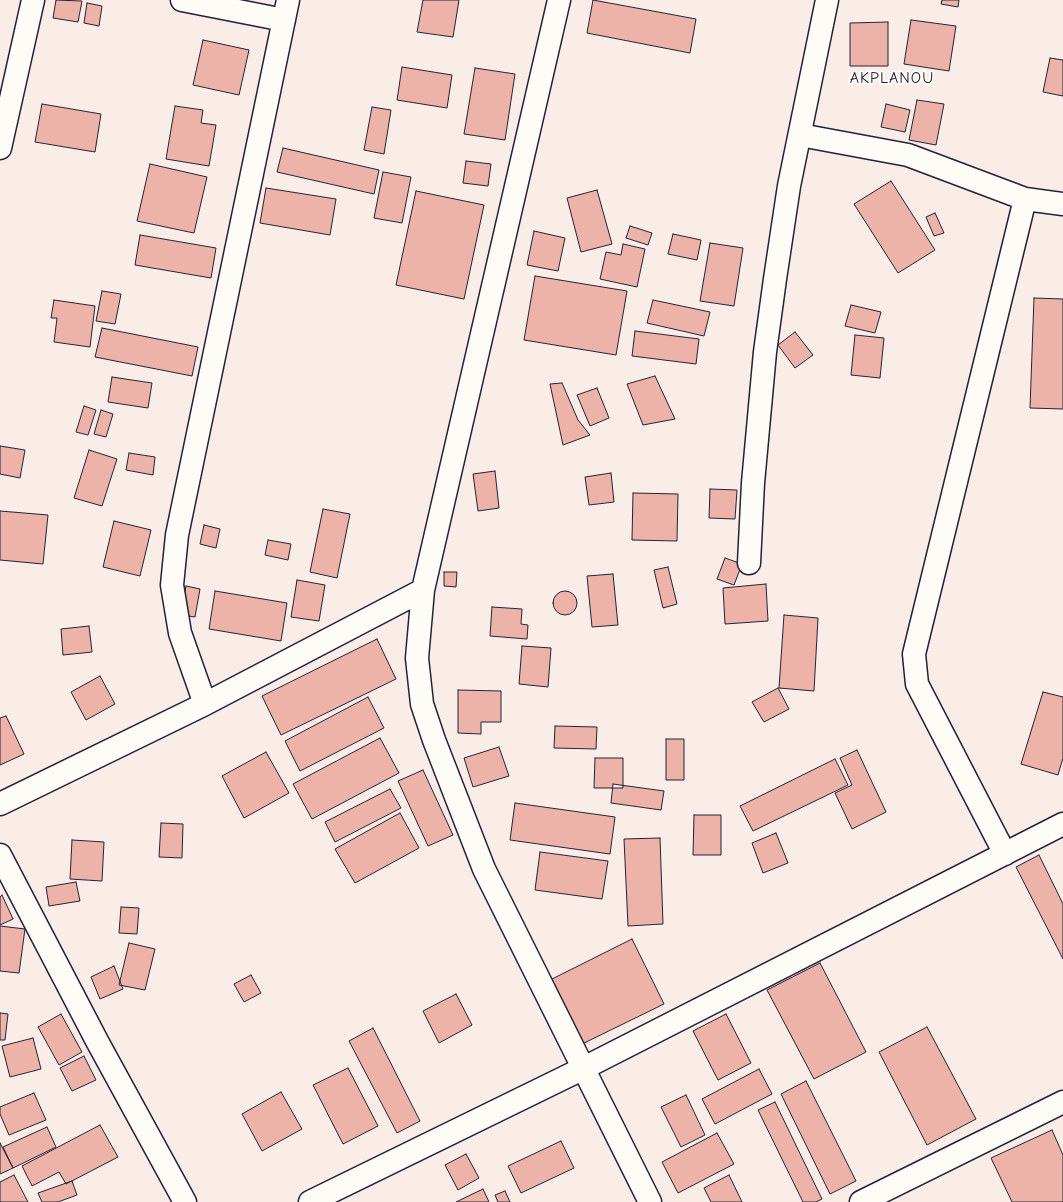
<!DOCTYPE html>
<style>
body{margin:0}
canvas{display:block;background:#faede7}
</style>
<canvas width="1063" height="1202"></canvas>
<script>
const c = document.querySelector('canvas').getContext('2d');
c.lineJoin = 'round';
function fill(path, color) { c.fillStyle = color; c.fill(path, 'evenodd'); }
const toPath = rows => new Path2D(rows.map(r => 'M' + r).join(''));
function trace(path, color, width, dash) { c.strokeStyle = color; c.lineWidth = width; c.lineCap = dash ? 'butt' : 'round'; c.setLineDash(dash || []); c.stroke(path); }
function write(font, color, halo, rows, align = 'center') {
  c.font = font + ' "Comic Neue",sans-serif'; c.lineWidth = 4; c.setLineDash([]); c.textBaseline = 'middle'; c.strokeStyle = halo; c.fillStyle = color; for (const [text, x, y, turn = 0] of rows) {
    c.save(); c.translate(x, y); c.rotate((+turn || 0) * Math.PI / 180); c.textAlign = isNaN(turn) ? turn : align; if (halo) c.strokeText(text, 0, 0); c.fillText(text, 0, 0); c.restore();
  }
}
const building = toPath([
 [56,0,82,1,78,22,53,18,56,0],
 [423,0,459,0,453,37,417,32,423,0],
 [593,0,696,19,690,53,587,33,593,0],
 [942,0,959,0,958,7,941,4,942,0],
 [87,3,102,6,99,26,84,23,87,3],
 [911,20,956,26,949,71,904,64,911,20],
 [888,22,888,66,850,66,850,23,888,22],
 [203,40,249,50,239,95,193,85,203,40],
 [1050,58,1063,60,1063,96,1043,92,1050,58],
 [402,67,452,75,447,108,397,100,402,67],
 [475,68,515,74,505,140,464,134,475,68],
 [917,100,944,104,936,145,909,140,917,100],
 [42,104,101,114,95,152,35,142,42,104],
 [886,104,910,110,905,132,881,127,886,104],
 [175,106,203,110,201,123,216,125,209,166,166,159,175,106],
 [372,107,391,110,384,154,364,150,372,107],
 [283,148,379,170,374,194,277,172,283,148],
 [466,161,491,164,488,186,463,183,466,161],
 [150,164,207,177,194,233,137,221,150,164],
 [383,172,411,177,402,223,374,218,383,172],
 [891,181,935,250,898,273,854,204,891,181],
 [266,188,336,199,330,235,260,223,266,188],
 [597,190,612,244,581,252,567,198,597,190],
 [416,191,484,205,464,299,396,285,416,191],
 [935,213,944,233,934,236,926,217,935,213],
 [630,226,652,233,648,245,626,238,630,226],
 [534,231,565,238,558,271,527,265,534,231],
 [673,234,701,240,697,260,668,254,673,234],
 [140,235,216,248,211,278,135,265,140,235],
 [710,243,743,248,734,306,700,301,710,243],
 [623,244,645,249,637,287,600,279,606,252,621,255,623,244],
 [535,276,627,291,616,355,524,340,535,276],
 [102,291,121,294,115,324,96,321,102,291],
 [1034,298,1063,299,1063,409,1030,408,1034,298],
 [54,300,95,306,90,347,54,342,57,318,51,318,54,300],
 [653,300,710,312,704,336,647,323,653,300],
 [851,305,881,312,875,333,845,326,851,305],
 [102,328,198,347,192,376,95,357,102,328],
 [635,331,699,339,696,364,632,356,635,331],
 [795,332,813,355,795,368,778,345,795,332],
 [855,335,884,338,880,378,851,375,855,335],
 [655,376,675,419,643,425,627,384,655,376],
 [112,377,152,383,148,408,108,402,112,377],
 [562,383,578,420,590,435,563,445,550,384,562,383],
 [597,388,609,418,590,426,577,395,597,388],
 [84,406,96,410,88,435,76,432,84,406],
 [101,410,113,414,106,437,94,434,101,410],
 [0,446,25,450,20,478,0,474,0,446],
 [89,450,117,459,102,506,74,498,89,450],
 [129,453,155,457,153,475,126,470,129,453],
 [495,471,499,508,478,511,473,474,495,471],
 [611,473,614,502,589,505,585,477,611,473],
 [710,489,737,490,735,519,709,518,710,489],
 [633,493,678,494,677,541,632,540,633,493],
 [323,509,350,514,337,578,310,572,323,509],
 [0,511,48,515,43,564,0,560,0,511],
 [114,521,151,530,140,576,103,567,114,521],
 [204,525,220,529,216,548,200,544,204,525],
 [268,540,291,544,288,560,265,555,268,540],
 [725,558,742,564,734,585,717,579,725,558],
 [668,567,677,604,663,608,654,570,668,567],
 [444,572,457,572,456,587,444,586,444,572],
 [613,574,618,625,592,627,587,576,613,574],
 [297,580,325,585,319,621,291,617,297,580],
 [766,584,768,621,725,624,723,588,766,584],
 [186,586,200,589,195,617,181,615,186,586],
 [215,591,287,603,281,641,209,629,215,591],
 '553 603a12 12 0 1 1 24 0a12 12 0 1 1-24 0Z',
 [492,607,522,609,521,624,528,625,527,639,490,636,492,607],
 [784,615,818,618,814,691,779,688,784,615],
 [89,626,92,652,63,655,61,629,89,626],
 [377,639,396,679,281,735,262,696,377,639],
 [522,646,551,648,548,687,519,684,522,646],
 [100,676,115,704,86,720,71,692,100,676],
 [778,688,789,709,764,722,752,702,778,688],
 [458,690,501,691,501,722,481,722,481,734,458,733,458,690],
 [1043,692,1063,697,1063,758,1058,775,1021,764,1043,692],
 [368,697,384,728,300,771,285,741,368,697],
 [6,716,24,754,0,765,0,718,6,716],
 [555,726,597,727,596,749,554,748,555,726],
 [380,738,399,773,312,819,293,784,380,738],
 [666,739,684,739,684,780,666,780,666,739],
 [499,747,509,776,473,787,464,758,499,747],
 [857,750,886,812,852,829,835,793,852,785,840,758,857,750],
 [266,752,289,793,244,818,222,776,266,752],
 [595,758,623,758,623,788,594,788,595,758],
 [835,759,848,785,753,831,740,806,835,759],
 [423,770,453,835,428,846,398,781,423,770],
 [613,784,664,791,661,810,611,803,613,784],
 [390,789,401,808,335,842,325,822,390,789],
 [515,803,615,817,610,854,510,840,515,803],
 [400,813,419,848,355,883,335,849,400,813],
 [694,815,721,815,721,855,693,855,694,815],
 [161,823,183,824,182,858,159,857,161,823],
 [776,833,788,863,763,873,752,843,776,833],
 [660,838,663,924,628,926,624,839,660,838],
 [72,840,104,842,102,881,70,879,72,840],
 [540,852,608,861,602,899,535,890,540,852],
 [1039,855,1063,904,1063,959,1016,867,1039,855],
 [76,882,80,901,49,906,46,887,76,882],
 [2,895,13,919,0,925,0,897,2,895],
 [121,907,139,908,137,934,119,933,121,907],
 [0,926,25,929,19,973,0,971,0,926],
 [632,939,664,1004,580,1045,548,981,632,939],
 [129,943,155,949,145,990,119,985,129,943],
 [820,963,866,1052,814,1079,767,990,820,963],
 [114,966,123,989,100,999,91,977,114,966],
 [251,975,261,993,244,1002,234,984,251,975],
 [456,994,472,1025,439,1043,423,1011,456,994],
 [0,1013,8,1014,5,1040,0,1040,0,1013],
 [61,1014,82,1052,59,1065,38,1027,61,1014],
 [726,1014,751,1063,718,1080,693,1031,726,1014],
 [927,1027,976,1119,927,1145,879,1052,927,1027],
 [373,1028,420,1121,397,1133,349,1041,373,1028],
 [33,1038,41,1069,10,1077,2,1046,33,1038],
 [84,1056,96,1080,72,1091,60,1068,84,1056],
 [348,1068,378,1126,343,1144,313,1085,348,1068],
 [759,1069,772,1094,715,1124,702,1099,759,1069],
 [806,1081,856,1181,830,1194,781,1094,806,1081],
 [281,1092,302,1129,262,1151,242,1114,281,1092],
 [34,1093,46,1120,9,1135,0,1114,0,1107,34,1093],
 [686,1095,705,1135,681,1147,661,1107,686,1095],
 [775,1102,822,1199,816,1202,803,1202,758,1110,775,1102],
 [100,1125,118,1157,66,1184,59,1172,32,1186,22,1166,100,1125],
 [47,1127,56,1147,13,1168,3,1147,47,1127],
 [1052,1130,1063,1155,1063,1202,1012,1202,991,1158,1052,1130],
 [717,1133,734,1164,678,1193,662,1162,717,1133],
 [561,1141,574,1168,521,1193,508,1166,561,1141],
 [0,1143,13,1168,0,1174,0,1143],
 [466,1154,479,1178,458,1190,445,1165,466,1154],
 [14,1175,28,1202,0,1202,0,1182,14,1175],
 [729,1175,742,1202,711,1202,704,1188,729,1175],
 [72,1181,77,1195,58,1202,42,1202,38,1193,72,1181],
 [483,1189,489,1202,456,1202,483,1189],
 [505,1191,510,1202,498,1202,495,1195,505,1191]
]);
const minor = toPath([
 [182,0,284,20],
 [559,0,423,590,417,658,422,704,434,740,484,869,650,1202],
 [800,135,908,155,1025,199,1063,204],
 [0,148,33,0],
 [749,563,753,483,765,352,775,279,789,186,827,0],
 [205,704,180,633,172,585,177,535,288,0],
 [0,804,205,704,423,590],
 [1005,854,917,684,914,654,1025,199],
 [0,855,97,1041,185,1202],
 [310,1202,584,1068,1063,824],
 [861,1202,1063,1102]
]);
const quarterNames = [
 ["AKPLANOU",892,78]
];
fill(building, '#edb3a8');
trace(building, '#22223b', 1);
trace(minor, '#22223b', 25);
trace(minor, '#fdfcf7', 22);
c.letterSpacing = '1px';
write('16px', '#22223b', '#fdfcf7', quarterNames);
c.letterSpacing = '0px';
</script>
